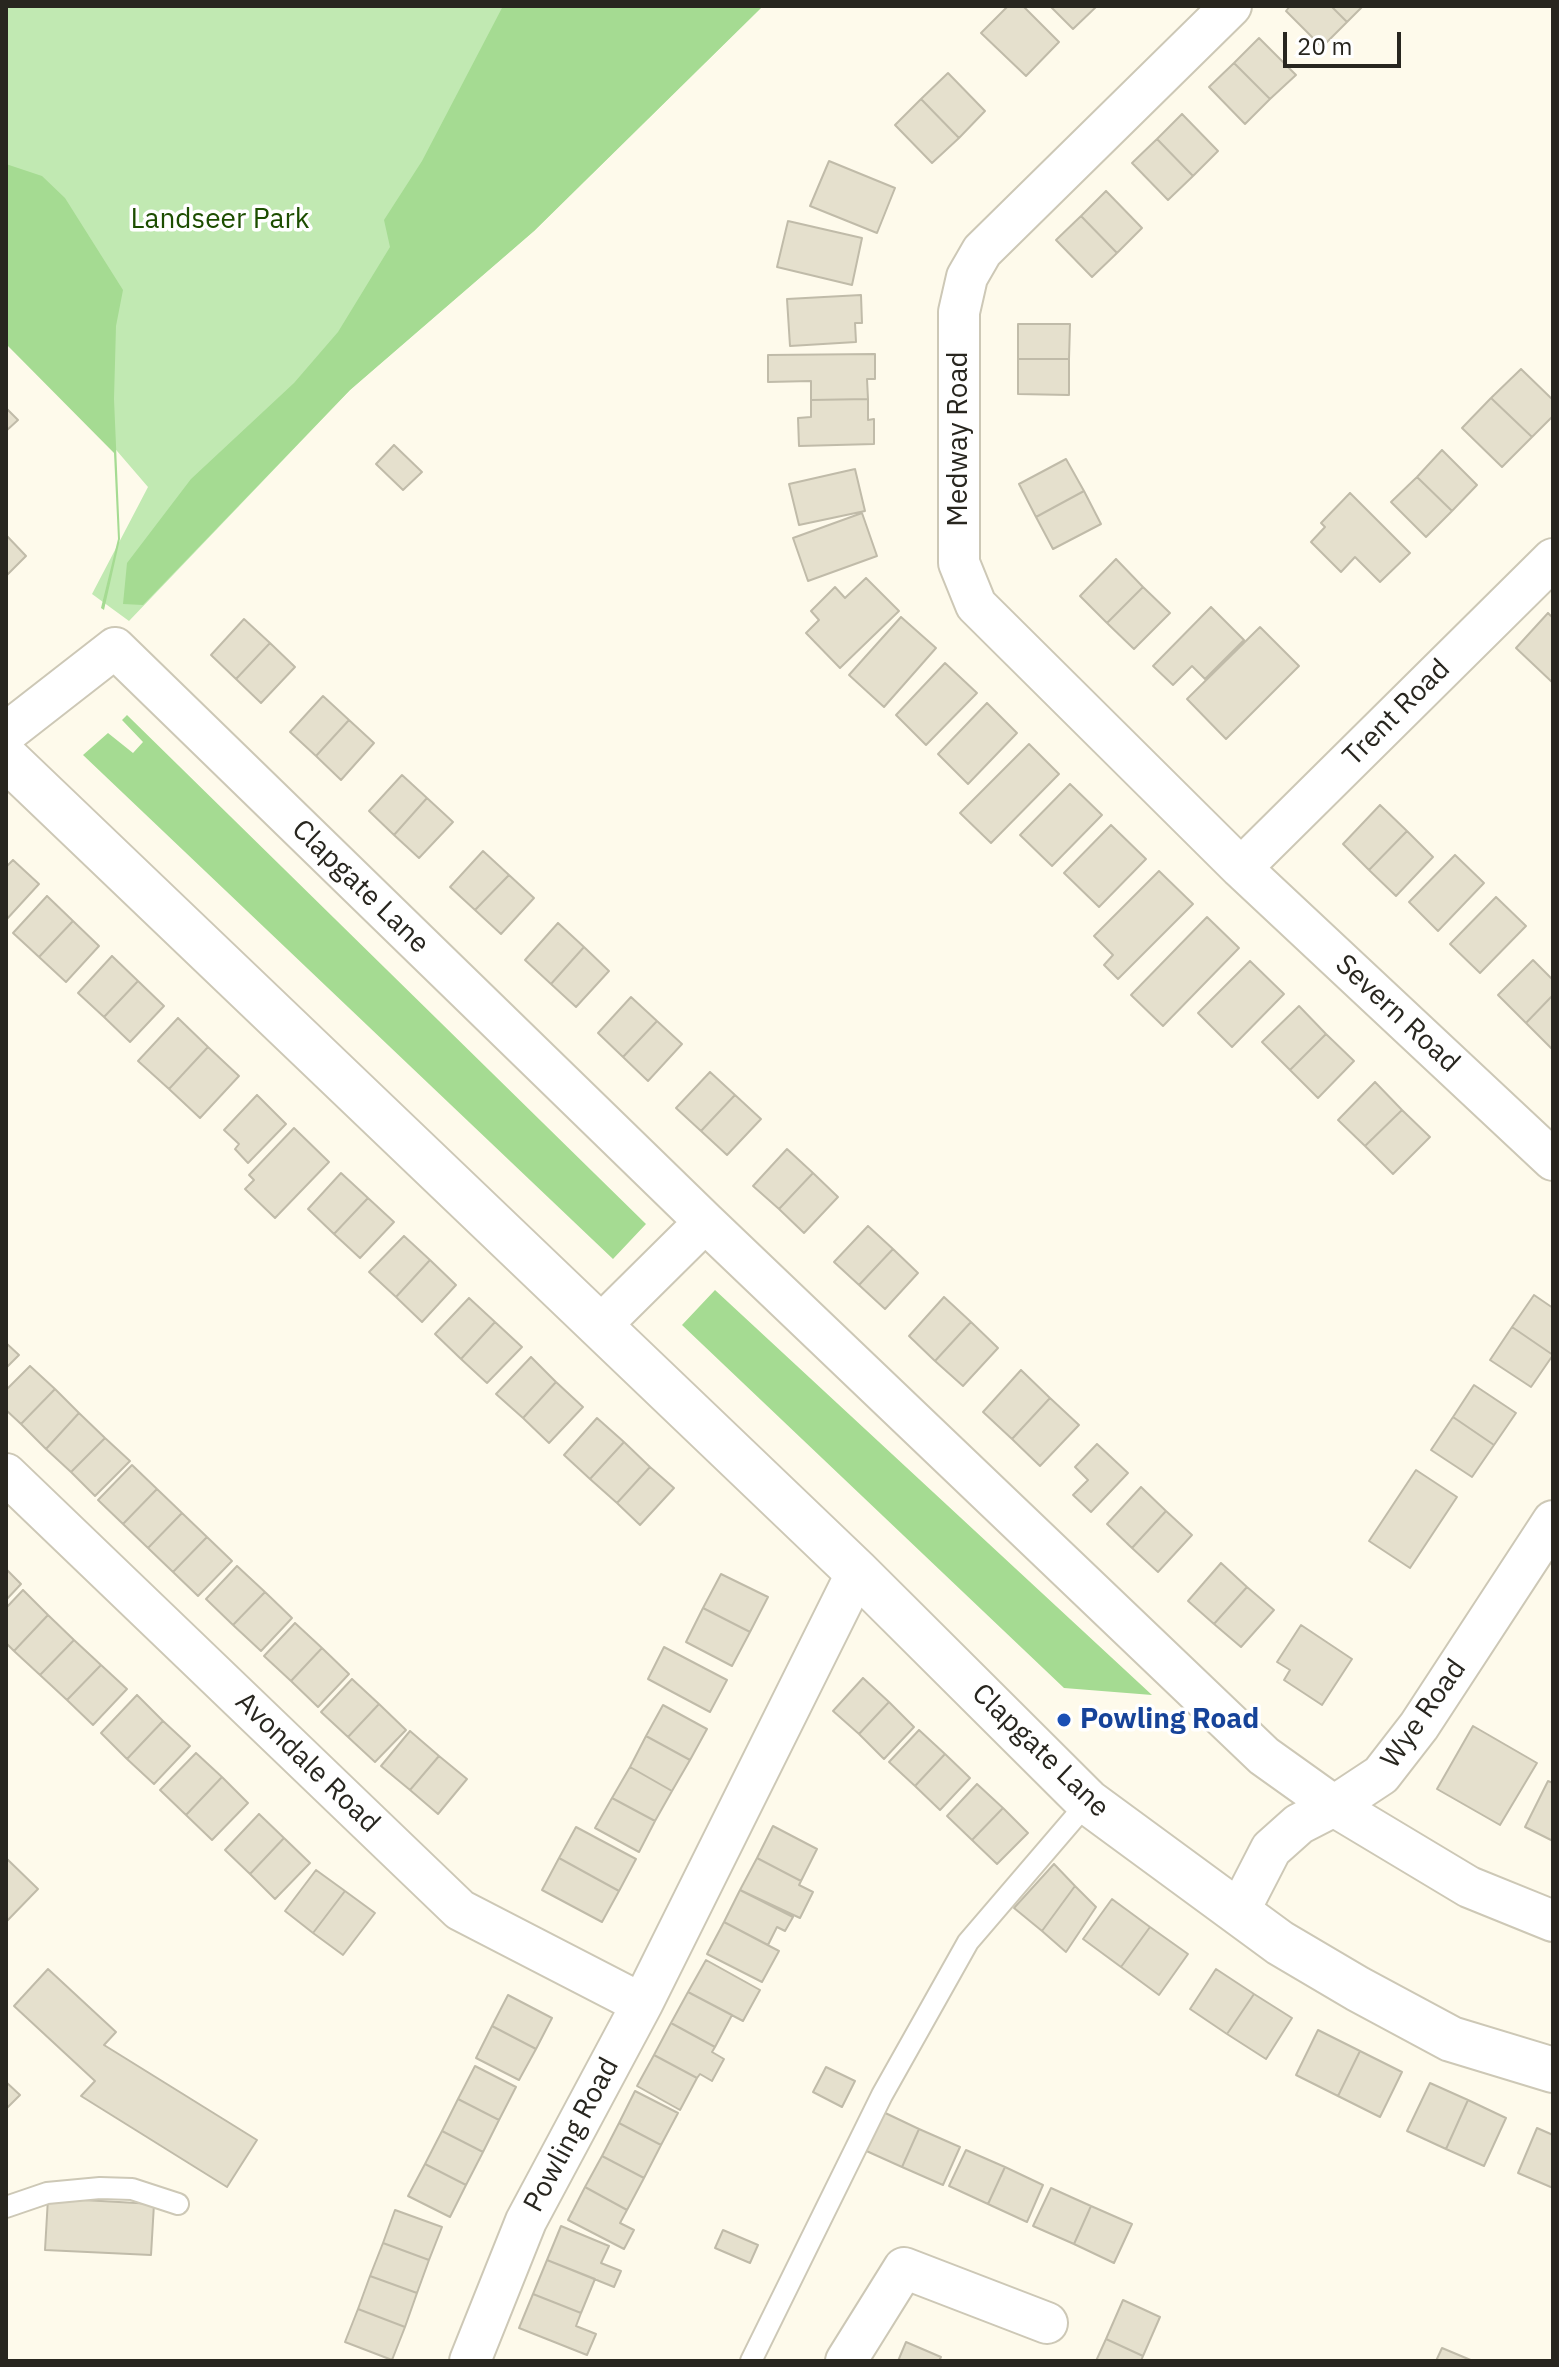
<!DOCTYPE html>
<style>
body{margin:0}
#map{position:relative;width:1559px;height:2367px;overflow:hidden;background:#fefaeb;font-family:"IBM Plex Sans",sans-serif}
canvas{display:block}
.frame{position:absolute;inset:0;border:8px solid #28261f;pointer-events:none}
.scale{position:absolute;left:1283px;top:32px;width:118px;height:36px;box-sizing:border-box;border:4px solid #28261f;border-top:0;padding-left:10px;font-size:24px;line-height:28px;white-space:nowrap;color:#28261f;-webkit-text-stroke:6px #fff;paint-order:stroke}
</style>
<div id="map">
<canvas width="1559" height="2367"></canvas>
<div class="frame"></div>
<div class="scale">20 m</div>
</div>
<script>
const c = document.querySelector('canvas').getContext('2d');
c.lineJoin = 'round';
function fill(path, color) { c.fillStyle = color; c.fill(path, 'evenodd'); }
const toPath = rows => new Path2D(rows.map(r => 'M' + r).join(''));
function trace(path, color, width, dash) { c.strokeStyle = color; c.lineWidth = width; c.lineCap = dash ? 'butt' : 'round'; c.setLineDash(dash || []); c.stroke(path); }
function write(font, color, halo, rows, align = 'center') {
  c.font = font + ' "IBM Plex Sans",sans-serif'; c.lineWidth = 7; c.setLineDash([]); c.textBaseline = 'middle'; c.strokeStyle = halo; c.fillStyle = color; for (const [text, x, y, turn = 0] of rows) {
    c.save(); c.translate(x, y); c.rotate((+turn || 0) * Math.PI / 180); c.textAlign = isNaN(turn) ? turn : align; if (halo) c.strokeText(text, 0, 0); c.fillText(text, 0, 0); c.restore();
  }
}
const green = toPath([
 [6,6,763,6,534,231,350,390,129,621,92,594,148,487,6,322]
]);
const forest = toPath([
 [503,6,763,6,534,231,350,390,143,605,123,604,127,563,191,479,294,383,338,332,390,247,384,220,422,161],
 [6,164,42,176,65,198,123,290,116,326,114,399,120,539,104,610,101,608,118,539,114,453,6,344],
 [127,715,646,1224,613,1259,83,755,108,733,133,753,143,742,122,720],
 [715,1290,1152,1695,1064,1688,682,1325]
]);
const building = toPath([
 [1008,6,1023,6,1059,42,1026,76,981,33,1008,6],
 [1050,6,1097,6,1073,29,1050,6],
 [1290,6,1331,6,1347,22,1322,47,1286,11,1290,6],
 [1331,6,1363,6,1347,22,1331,6],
 [1259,38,1296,75,1270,99,1234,63,1259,38],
 [1234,63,1270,99,1245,124,1209,87,1234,63],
 [948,73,985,111,959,138,921,99,948,73],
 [921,99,959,138,932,163,895,125,921,99],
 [1182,114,1218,151,1193,176,1157,139,1182,114],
 [1157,139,1193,176,1168,200,1132,163,1157,139],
 [829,161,895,188,877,233,810,206,829,161],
 [1106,191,1142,228,1117,253,1081,216,1106,191],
 [1081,216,1117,253,1092,277,1056,240,1081,216],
 [788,221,862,238,852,285,777,267,788,221],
 [861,295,862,323,855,323,856,342,790,346,787,299,861,295],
 [1018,324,1070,324,1069,359,1018,359,1018,324],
 [875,354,875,379,867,379,868,399,811,400,811,381,768,382,768,355,875,354],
 [1018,359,1069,359,1069,395,1018,394,1018,359],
 [1521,369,1553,400,1553,416,1532,437,1491,398,1521,369],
 [1491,398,1532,437,1502,467,1462,428,1491,398],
 [868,399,868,420,874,419,874,444,799,446,798,418,811,417,811,400,868,399],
 [6,408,18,420,6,431,6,408],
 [394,445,422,472,403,490,376,464,394,445],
 [1442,450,1477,485,1452,511,1417,477,1442,450],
 [1066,459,1084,491,1036,517,1019,484,1066,459],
 [855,469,865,511,799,525,789,484,855,469],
 [1417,477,1452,511,1426,537,1391,502,1417,477],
 [1084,491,1101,524,1053,549,1036,517,1084,491],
 [1350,493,1410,553,1380,582,1355,557,1341,572,1311,542,1325,527,1321,523,1350,493],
 [862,513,877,556,808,581,793,538,862,513],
 [6,535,26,556,6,576,6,535],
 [1116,559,1143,587,1107,623,1080,596,1116,559],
 [866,578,899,611,840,668,806,633,819,620,811,611,835,587,845,598,866,578],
 [1143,587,1170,613,1134,649,1107,623,1143,587],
 [1211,607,1244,640,1205,679,1192,666,1173,685,1153,666,1211,607],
 [1548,613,1553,618,1553,683,1516,648,1548,613],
 [901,617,936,648,884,707,849,675,901,617],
 [244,619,270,643,236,679,211,655,244,619],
 [1260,627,1299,666,1226,739,1187,699,1260,627],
 [270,643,295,667,261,703,236,679,270,643],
 [945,663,977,693,926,745,896,715,945,663],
 [323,696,349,720,316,756,290,732,323,696],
 [987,703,1017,733,968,784,938,754,987,703],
 [349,720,374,743,341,780,316,756,349,720],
 [1029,744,1059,774,991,843,960,813,1029,744],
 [402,775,427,798,394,835,369,811,402,775],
 [1070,784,1102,815,1052,866,1020,835,1070,784],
 [427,798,453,822,419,858,394,835,427,798],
 [1380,805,1407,831,1369,870,1343,844,1380,805],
 [1111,825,1146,859,1099,907,1064,873,1111,825],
 [1407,831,1433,857,1396,896,1369,870,1407,831],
 [483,851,509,875,475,910,450,887,483,851],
 [1455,855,1484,883,1438,931,1409,902,1455,855],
 [13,860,39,884,6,920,6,867,13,860],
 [1159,871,1193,904,1118,979,1104,965,1113,955,1094,936,1159,871],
 [509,875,534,898,501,934,475,910,509,875],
 [47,896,73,921,39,957,13,933,47,896],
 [1496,897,1526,926,1480,973,1450,944,1496,897],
 [1207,917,1239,948,1163,1026,1131,995,1207,917],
 [73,921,99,946,66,982,39,957,73,921],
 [558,923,584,947,551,984,525,960,558,923],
 [584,947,609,971,576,1007,551,984,584,947],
 [112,956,138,981,104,1017,78,993,112,956],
 [1533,960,1553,980,1553,995,1526,1023,1498,995,1533,960],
 [1250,961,1284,994,1232,1047,1198,1013,1250,961],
 [138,981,164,1006,130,1042,104,1017,138,981],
 [1553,995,1553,1050,1526,1023,1553,995],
 [631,997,657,1021,623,1057,598,1033,631,997],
 [1299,1006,1326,1034,1290,1070,1262,1042,1299,1006],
 [178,1018,208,1047,169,1089,138,1061,178,1018],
 [657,1021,682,1044,648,1081,623,1057,657,1021],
 [1326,1034,1354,1061,1318,1098,1290,1070,1326,1034],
 [208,1047,239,1076,200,1118,169,1089,208,1047],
 [710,1072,735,1095,701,1131,676,1108,710,1072],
 [1375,1082,1402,1110,1365,1146,1338,1120,1375,1082],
 [257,1095,286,1124,248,1163,235,1149,239,1144,224,1130,257,1095],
 [735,1095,761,1119,727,1155,701,1131,735,1095],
 [1402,1110,1430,1137,1393,1174,1365,1146,1402,1110],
 [294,1128,329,1162,275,1218,245,1189,254,1180,249,1175,294,1128],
 [787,1149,813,1173,779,1209,753,1186,787,1149],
 [341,1173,368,1198,334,1234,308,1209,341,1173],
 [813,1173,838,1197,804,1233,779,1209,813,1173],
 [368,1198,394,1222,360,1258,334,1234,368,1198],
 [868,1226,893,1249,859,1285,834,1262,868,1226],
 [404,1236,430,1260,396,1297,369,1272,404,1236],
 [893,1249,918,1273,885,1309,859,1285,893,1249],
 [430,1260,456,1285,422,1322,396,1297,430,1260],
 [1534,1295,1553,1308,1553,1355,1512,1327,1534,1295],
 [944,1297,971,1322,935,1361,909,1336,944,1297],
 [469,1298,495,1322,461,1359,435,1334,469,1298],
 [495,1322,522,1347,487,1383,461,1359,495,1322],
 [971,1322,998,1348,963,1386,935,1361,971,1322],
 [1512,1327,1553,1355,1531,1387,1490,1360,1512,1327],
 [6,1343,19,1355,6,1368,6,1343],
 [531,1357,556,1382,523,1418,496,1394,531,1357],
 [30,1366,55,1389,21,1424,6,1410,6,1390,30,1366],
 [1021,1370,1050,1398,1012,1439,983,1412,1021,1370],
 [556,1382,583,1407,549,1443,523,1418,556,1382],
 [1474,1385,1516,1413,1494,1445,1453,1417,1474,1385],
 [55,1389,79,1413,46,1449,21,1424,55,1389],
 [1050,1398,1079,1425,1040,1466,1012,1439,1050,1398],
 [79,1413,105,1438,71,1472,46,1449,79,1413],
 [1453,1417,1494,1445,1472,1477,1431,1450,1453,1417],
 [597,1418,624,1442,590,1479,564,1455,597,1418],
 [105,1438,130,1461,95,1496,71,1472,105,1438],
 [624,1442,650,1467,617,1503,590,1479,624,1442],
 [1097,1444,1128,1473,1091,1512,1073,1495,1088,1480,1075,1467,1097,1444],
 [132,1465,157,1489,123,1524,98,1500,132,1465],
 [650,1467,674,1488,640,1525,617,1503,650,1467],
 [1416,1470,1457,1497,1410,1568,1369,1541,1416,1470],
 [1141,1487,1166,1511,1132,1548,1107,1524,1141,1487],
 [157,1489,182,1513,148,1548,123,1524,157,1489],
 [1166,1511,1192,1535,1158,1572,1132,1548,1166,1511],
 [182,1513,207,1537,173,1572,148,1548,182,1513],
 [207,1537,232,1561,198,1596,173,1572,207,1537],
 [1221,1563,1247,1587,1214,1624,1188,1601,1221,1563],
 [237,1566,265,1592,233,1625,206,1599,237,1566],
 [6,1569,21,1584,6,1600,6,1569],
 [721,1574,768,1597,750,1632,703,1608,721,1574],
 [1247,1587,1274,1610,1241,1647,1214,1624,1247,1587],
 [23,1590,48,1615,14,1651,6,1643,6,1608,23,1590],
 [265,1592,292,1618,261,1651,233,1625,265,1592],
 [703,1608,750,1632,732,1666,686,1642,703,1608],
 [48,1615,74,1640,40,1675,14,1651,48,1615],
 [295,1623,322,1648,291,1681,264,1656,295,1623],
 [1301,1625,1352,1659,1322,1705,1284,1680,1290,1670,1277,1662,1301,1625],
 [74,1640,101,1665,67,1700,40,1675,74,1640],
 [664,1647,727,1680,710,1712,648,1679,664,1647],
 [322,1648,349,1674,318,1707,291,1681,322,1648],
 [101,1665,127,1689,93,1725,67,1700,101,1665],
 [863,1678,889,1702,859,1734,833,1711,863,1678],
 [352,1679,379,1704,348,1737,321,1712,352,1679],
 [137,1695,163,1721,127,1759,101,1733,137,1695],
 [889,1702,914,1727,884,1759,859,1734,889,1702],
 [379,1704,406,1730,375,1762,348,1737,379,1704],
 [663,1705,707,1729,690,1760,646,1736,663,1705],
 [163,1721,190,1746,154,1784,127,1759,163,1721],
 [1473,1726,1537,1763,1500,1825,1437,1789,1473,1726],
 [919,1730,945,1754,915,1786,889,1762,919,1730],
 [410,1731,439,1756,410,1790,381,1766,410,1731],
 [646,1736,690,1760,672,1791,630,1767,646,1736],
 [196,1753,222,1777,186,1815,160,1790,196,1753],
 [945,1754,970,1778,940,1810,915,1786,945,1754],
 [439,1756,467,1779,438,1814,410,1790,439,1756],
 [630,1767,672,1791,655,1821,612,1798,630,1767],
 [222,1777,248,1803,212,1840,186,1815,222,1777],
 [1548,1781,1553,1783,1553,1841,1525,1827,1548,1781],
 [977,1784,1003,1808,972,1840,947,1816,977,1784],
 [612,1798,655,1821,639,1852,595,1828,612,1798],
 [1003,1808,1028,1833,997,1864,972,1840,1003,1808],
 [259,1814,284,1838,250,1874,225,1850,259,1814],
 [773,1826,817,1849,801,1881,757,1858,773,1826],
 [576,1827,636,1859,619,1891,559,1858,576,1827],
 [284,1838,310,1863,275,1899,250,1874,284,1838],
 [6,1858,38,1889,6,1922,6,1858],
 [559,1858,619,1891,602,1922,542,1890,559,1858],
 [757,1858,801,1881,799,1885,813,1892,800,1918,740,1890,757,1858],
 [1054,1864,1075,1886,1042,1931,1014,1908,1054,1864],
 [316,1870,345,1891,313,1933,285,1911,316,1870],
 [1075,1886,1096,1907,1066,1952,1042,1931,1075,1886],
 [740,1890,793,1917,785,1931,777,1927,768,1945,724,1922,740,1890],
 [345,1891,375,1913,343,1955,313,1933,345,1891],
 [1112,1899,1150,1927,1121,1967,1083,1939,1112,1899],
 [724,1922,779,1951,762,1982,707,1954,724,1922],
 [1150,1927,1188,1954,1159,1995,1121,1967,1150,1927],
 [706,1960,760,1990,743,2021,688,1992,706,1960],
 [48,1969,116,2032,104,2045,257,2140,227,2187,81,2096,95,2081,14,2006,48,1969],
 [1216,1969,1254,1994,1227,2034,1190,2009,1216,1969],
 [688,1992,732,2015,715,2047,671,2023,688,1992],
 [1254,1994,1292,2018,1266,2059,1227,2034,1254,1994],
 [508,1995,552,2018,536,2049,492,2026,508,1995],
 [671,2023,715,2047,712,2052,724,2059,712,2081,700,2074,697,2078,654,2055,671,2023],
 [492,2026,536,2049,519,2080,476,2058,492,2026],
 [1318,2030,1360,2051,1338,2096,1296,2075,1318,2030],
 [1360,2051,1402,2072,1380,2117,1338,2096,1360,2051],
 [654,2055,697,2078,680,2110,637,2086,654,2055],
 [475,2066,516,2087,499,2120,458,2099,475,2066],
 [826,2067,855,2081,842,2107,813,2092,826,2067],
 [6,2082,20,2095,6,2109,6,2082],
 [1430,2083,1468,2100,1446,2149,1407,2131,1430,2083],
 [635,2091,678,2113,661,2145,619,2123,635,2091],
 [458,2099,499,2120,483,2152,442,2131,458,2099],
 [1468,2100,1506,2118,1484,2166,1446,2149,1468,2100],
 [879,2110,919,2129,902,2167,862,2149,879,2110],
 [619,2123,661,2145,644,2178,602,2156,619,2123],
 [1537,2128,1553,2135,1553,2188,1518,2173,1537,2128],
 [919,2129,960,2147,943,2185,902,2167,919,2129],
 [442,2131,483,2152,466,2185,425,2164,442,2131],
 [966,2150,1005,2167,988,2204,949,2186,966,2150],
 [602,2156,644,2178,627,2210,585,2187,602,2156],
 [425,2164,466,2185,450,2217,408,2196,425,2164],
 [1005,2167,1043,2185,1027,2222,988,2204,1005,2167],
 [585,2187,627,2210,620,2223,634,2230,624,2249,568,2220,585,2187],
 [1051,2188,1091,2206,1074,2244,1033,2226,1051,2188],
 [48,2198,154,2204,151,2255,45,2250,48,2198],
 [1091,2206,1132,2224,1114,2263,1074,2244,1091,2206],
 [395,2210,442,2227,429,2260,383,2243,395,2210],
 [561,2226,609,2246,601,2263,621,2271,614,2287,547,2260,561,2226],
 [723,2230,758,2245,750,2263,715,2248,723,2230],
 [383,2243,429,2260,417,2293,370,2276,383,2243],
 [547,2260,595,2279,581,2313,533,2294,547,2260],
 [370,2276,417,2293,405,2327,358,2309,370,2276],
 [533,2294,581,2313,576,2326,596,2334,587,2355,519,2328,533,2294],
 [1123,2300,1160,2317,1143,2356,1106,2339,1123,2300],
 [358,2309,405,2327,392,2360,345,2342,358,2309],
 [1106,2339,1143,2356,1141,2361,1096,2361,1106,2339],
 [906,2342,941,2357,939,2361,898,2361,906,2342],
 [1442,2348,1473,2361,1436,2361,1442,2348]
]);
const lane = toPath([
 [6,2207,47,2193,100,2188,132,2189,178,2204],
 [751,2361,882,2095,968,1942,1088,1802]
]);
const street = toPath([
 [1231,6,982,251,967,277,959,312,959,563,976,605,1241,868,1553,1160],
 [6,733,115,648,705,1222,1264,1756,1334,1806,1469,1887,1553,1921],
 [1241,868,1553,559],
 [599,1327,705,1222],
 [6,1474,460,1910,642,2004],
 [1238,1913,1271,1849,1299,1824,1334,1806,1381,1775,1419,1726,1553,1521],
 [470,2361,526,2221,642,2004,857,1572],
 [846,2361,904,2268,1047,2323]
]);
const secondary = toPath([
 [6,758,857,1572,1088,1802,1280,1943,1358,1989,1451,2039,1553,2070]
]);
const markers = [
 [1064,1720,8,"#1a4fb4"]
];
const parkNames = [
 ["Landseer Park",220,220]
];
const streetNames = [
 ["Medway Road",959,439,-90],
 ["Trent Road",1397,713,-45],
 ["Clapgate Lane",360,887,44],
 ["Severn Road",1397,1014,43],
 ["Wye Road",1424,1714,-55],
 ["Clapgate Lane",1040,1751,44],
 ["Avondale Road",307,1763,44],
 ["Powling Road",572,2135,-62]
];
const transitNames = [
 ["Powling Road",1080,1720]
];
fill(green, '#c1e9b2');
fill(forest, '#a5db92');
fill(building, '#e5e0cd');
trace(building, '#c0bba9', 2);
trace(lane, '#cdc8b6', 24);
trace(street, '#cdc8b6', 44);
trace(secondary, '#cdc8b6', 48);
trace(lane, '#fff', 20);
trace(street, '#fff', 40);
trace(secondary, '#fff', 44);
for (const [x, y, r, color] of markers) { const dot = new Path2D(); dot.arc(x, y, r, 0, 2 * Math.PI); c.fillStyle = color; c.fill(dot); trace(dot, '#fff', 3); }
write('28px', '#1c4d00', '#fff', parkNames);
write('28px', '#28261f', '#fff', streetNames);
write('bold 28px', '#164399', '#fff', transitNames, 'left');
</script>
